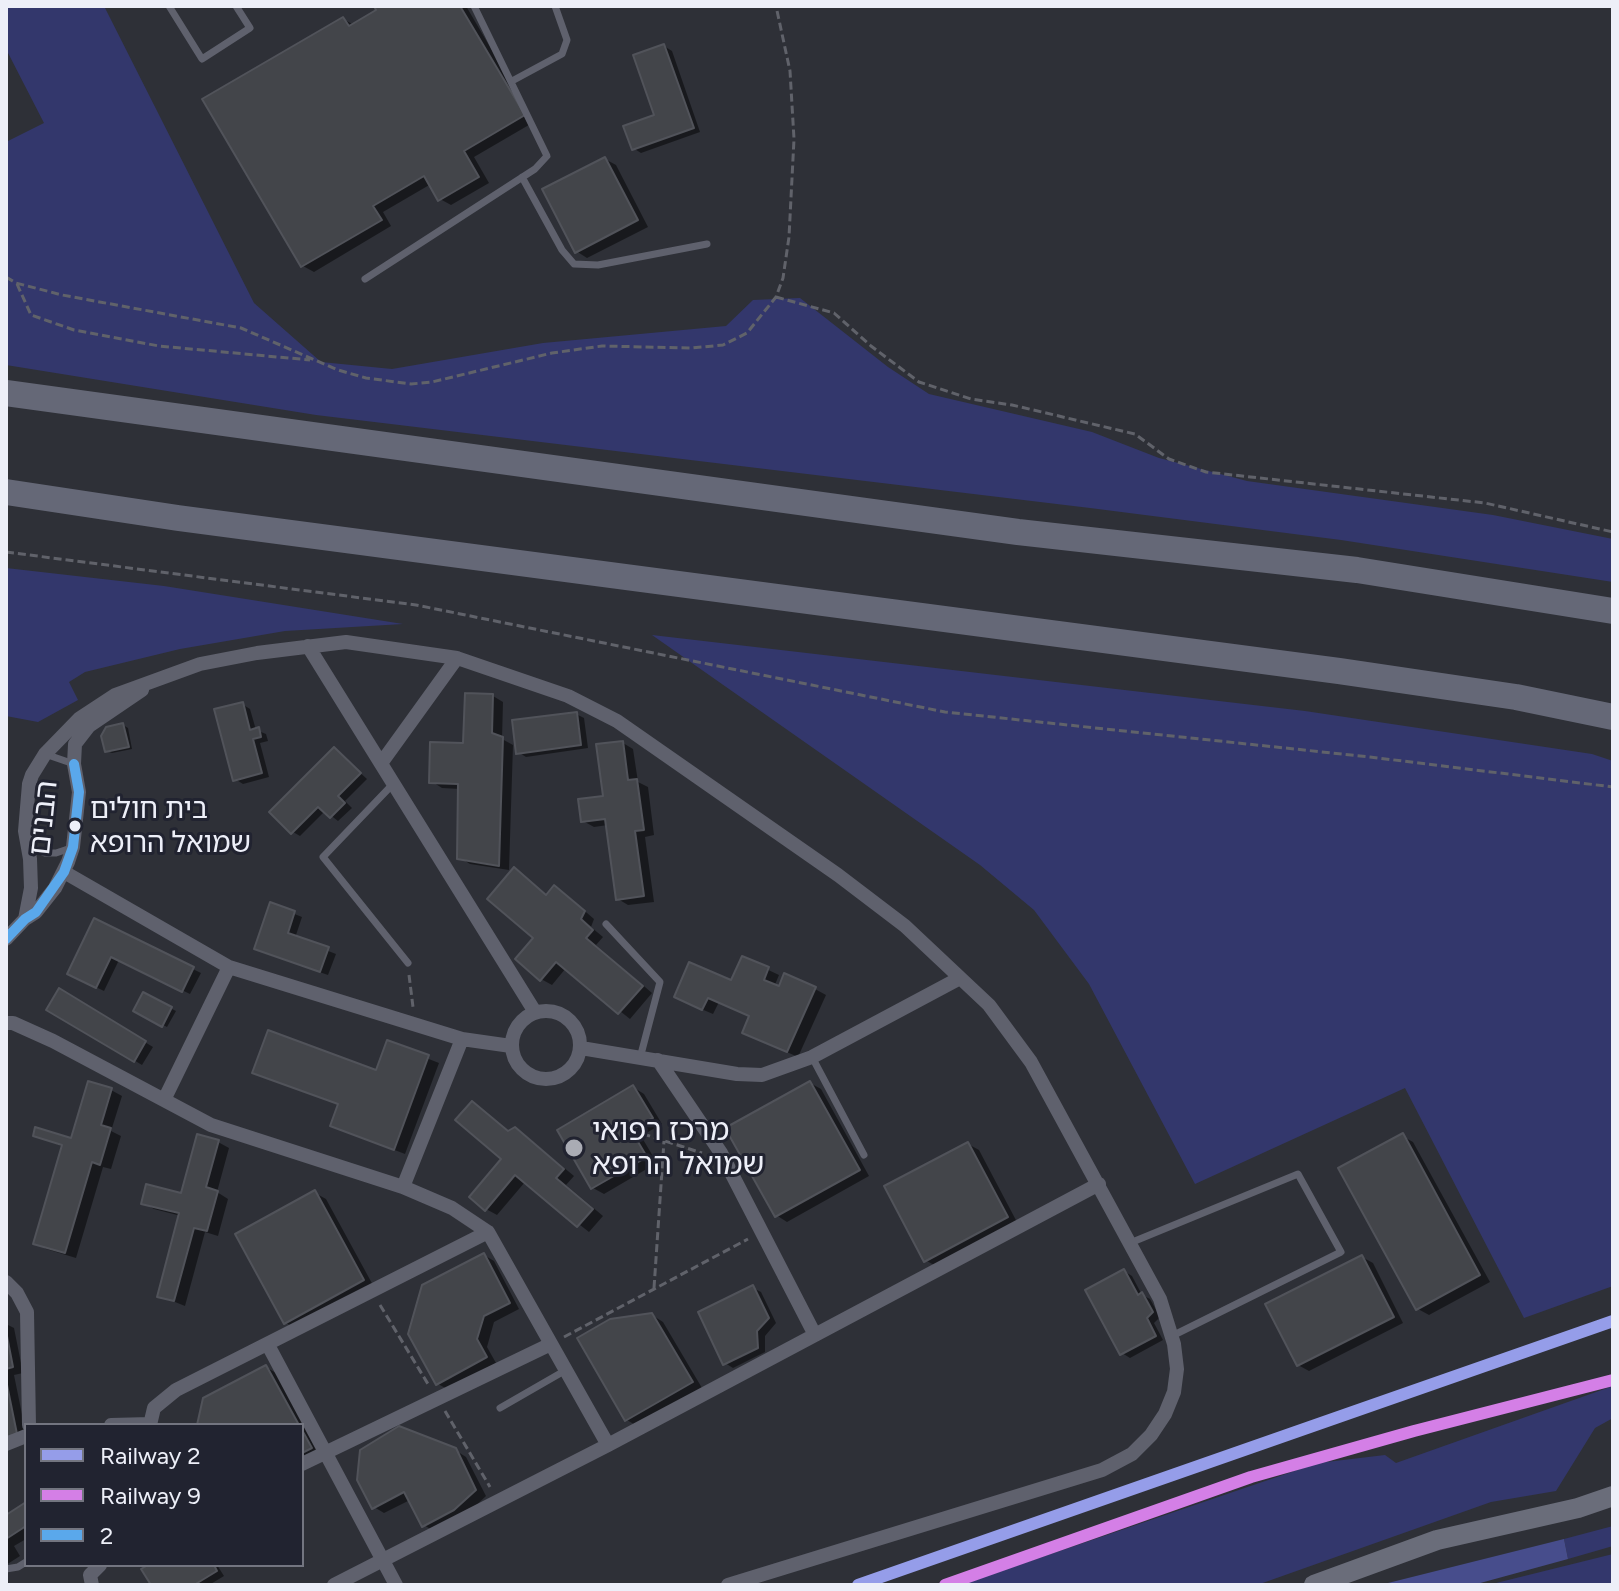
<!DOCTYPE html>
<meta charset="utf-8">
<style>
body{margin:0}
#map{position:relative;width:1619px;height:1591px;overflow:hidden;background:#2e3037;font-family:Figtree,sans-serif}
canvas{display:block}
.frame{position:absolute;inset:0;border:8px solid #edeff8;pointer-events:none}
.legend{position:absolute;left:24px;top:1423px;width:280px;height:144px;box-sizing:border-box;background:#212330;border:2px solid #737580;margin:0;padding:10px 14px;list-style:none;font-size:24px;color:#edeff8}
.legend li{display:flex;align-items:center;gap:16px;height:40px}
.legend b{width:40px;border:2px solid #737580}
</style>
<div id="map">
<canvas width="1619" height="1591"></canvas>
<div class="frame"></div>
<ul class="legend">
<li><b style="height:10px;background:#959de9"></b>Railway 2</li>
<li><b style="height:10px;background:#d47fe6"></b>Railway 9</li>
<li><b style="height:10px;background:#5aa8eb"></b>2</li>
</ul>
</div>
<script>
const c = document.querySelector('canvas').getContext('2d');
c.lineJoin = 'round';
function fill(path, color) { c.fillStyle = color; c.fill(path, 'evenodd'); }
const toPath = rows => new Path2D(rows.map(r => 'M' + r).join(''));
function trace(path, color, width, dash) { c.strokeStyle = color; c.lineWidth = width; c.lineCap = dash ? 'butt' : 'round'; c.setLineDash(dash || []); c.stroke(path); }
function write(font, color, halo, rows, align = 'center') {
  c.font = font + ' Figtree,"Noto Sans Hebrew",sans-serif'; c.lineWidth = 6; c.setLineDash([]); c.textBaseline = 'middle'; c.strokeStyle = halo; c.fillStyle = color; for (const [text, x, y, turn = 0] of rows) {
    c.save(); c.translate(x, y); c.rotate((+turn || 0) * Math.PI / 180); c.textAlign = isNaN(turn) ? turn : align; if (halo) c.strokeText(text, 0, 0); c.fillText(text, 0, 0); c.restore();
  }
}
const green = toPath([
 [6,6,104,6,254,303,321,362,392,369,543,343,726,326,753,300,800,298,888,367,929,394,1092,432,1159,458,1247,481,1493,515,1613,539,1613,582,1341,540,1090,508,316,415,6,365,6,142,44,123,6,49],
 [6,568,164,586,403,624,285,631,180,649,85,672,69,682,78,700,38,722,6,716],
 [652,635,1305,711,1592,754,1613,761,1613,1286,1524,1318,1405,1088,1195,1184,1089,984,1034,910,980,865],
 [1613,1386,1613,1418,1595,1428,1556,1491,1491,1502,1257,1585,960,1585,1318,1463,1385,1455,1396,1463],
 [1613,1526,1613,1546,1568,1559,1564,1539],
 [1613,1554,1613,1585,1488,1585]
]);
const forest = toPath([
 [1564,1539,1568,1559,1473,1585,1380,1585]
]);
const shadow = toPath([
 [376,6,466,6,534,122,474,157,489,183,451,205,440,199,431,184,383,212,391,226,314,272,303,266,343,19,354,25,379,10],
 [664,46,672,51,700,132,641,153,633,148,657,116],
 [605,159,616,165,648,227,587,258,576,251],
 [493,696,503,702,502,739,513,745,509,870,470,864,459,857,460,789,442,788,431,781,465,745],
 [242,704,250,709,256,730,266,734,268,741,260,743,269,777,243,784,235,779],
 [576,714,584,718,588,748,526,757,518,752],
 [123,725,128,728,132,749,112,753,107,751],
 [623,743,633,749,638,782,648,787,654,835,645,837,654,902,628,905,618,899,608,825,594,827,583,821,605,798],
 [335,750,367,779,345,801,352,808,338,821,325,811,300,836,293,832],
 [514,870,548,896,555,888,565,894,594,919,591,927,603,937,596,945,652,993,630,1019,566,968,552,985,541,979,536,937],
 [272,905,302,917,295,938,336,954,328,975,264,953],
 [95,921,201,973,190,994,119,960,104,991,77,978],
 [743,958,779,975,774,987,815,989,826,995,798,1057,755,1038,751,1016,719,1002,713,1014,687,1003,732,983],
 [60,991,153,1047,142,1065,49,1009],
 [144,995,176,1011,167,1027,136,1011],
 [388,1043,439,1063,405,1154,332,1126,340,1105,254,1072,378,1072],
 [810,1083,821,1089,869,1176,787,1222,776,1215],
 [633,1087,644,1094,662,1124,641,1136,657,1163,604,1194,593,1188],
 [111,1090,122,1096,111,1131,121,1136,111,1169,103,1167,76,1258,46,1249,35,1243,64,1147,35,1135,73,1140],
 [472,1103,510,1132,515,1130,526,1136,574,1176,566,1185,603,1216,589,1232,525,1182,497,1215,486,1209,504,1159],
 [1402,1136,1413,1142,1490,1282,1429,1315,1418,1309],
 [218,1142,229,1148,217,1192,228,1199,218,1236,205,1232,185,1306,160,1296,181,1216,154,1209,143,1203,182,1196],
 [968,1144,979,1150,1018,1224,936,1266,925,1260],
 [315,1193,326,1199,374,1287,297,1329,286,1323],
 [484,1255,494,1261,519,1309,494,1322,487,1347,496,1363,449,1390,438,1384],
 [1362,1257,1373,1263,1403,1323,1309,1371,1298,1365],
 [1124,1271,1132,1276,1142,1295,1150,1299,1160,1317,1154,1323,1163,1340,1130,1358,1122,1353],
 [753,1288,761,1292,776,1323,765,1336,765,1352,733,1368,725,1363],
 [652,1315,663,1322,702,1388,637,1426,627,1420],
 [6,1324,14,1328,23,1373,14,1375,26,1434,6,1444],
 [266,1367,276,1373,322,1454,302,1464,302,1425,199,1425],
 [455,1450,466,1457,486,1496,465,1516,435,1532,424,1525,410,1500,384,1513,374,1507],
 [26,1504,26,1539,14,1546,20,1556,6,1565,6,1517],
 [152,1565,217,1565,224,1576,209,1585,153,1585]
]);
const building = toPath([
 [374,6,460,6,525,115,464,151,479,177,438,201,424,176,373,206,382,220,301,267,202,99,343,17,349,26,376,10,374,6],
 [664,44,694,128,632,150,623,126,654,115,633,55,664,44],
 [605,157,638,220,575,253,542,189,605,157],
 [465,693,493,694,492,733,503,737,499,866,457,859,458,784,429,783,430,742,463,743,465,693],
 [243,702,250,730,259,727,261,737,253,739,262,773,233,781,214,709,243,702],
 [577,712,581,745,516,754,512,720,577,712],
 [123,723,129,747,105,752,101,736,106,727,123,723],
 [623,741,628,780,637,779,644,830,635,831,644,896,616,900,605,819,581,822,578,799,603,796,596,744,623,741],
 [334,747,361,773,338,796,345,803,330,818,318,807,291,834,269,812,334,747],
 [514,867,546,895,554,885,585,911,581,919,593,930,586,938,643,986,618,1014,556,962,540,981,515,959,533,938,487,899,514,867],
 [270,902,295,911,288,933,329,947,320,972,254,949,270,902],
 [94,918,194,967,182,992,111,957,96,988,67,974,94,918],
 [742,956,769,967,764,980,779,986,784,973,816,987,787,1052,742,1033,749,1016,708,998,702,1010,674,997,689,962,731,980,742,956],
 [59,988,146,1041,134,1062,46,1010,59,988],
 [143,992,172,1007,162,1027,133,1011,143,992],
 [268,1030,376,1070,387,1040,429,1055,394,1150,330,1126,338,1104,252,1073,268,1030],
 [88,1081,112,1088,101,1125,111,1128,100,1165,92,1162,65,1253,33,1244,62,1145,33,1136,35,1127,71,1138,88,1081],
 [810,1081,860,1170,775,1217,725,1128,810,1081],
 [633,1085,653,1118,631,1130,647,1157,591,1189,557,1130,633,1085],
 [472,1101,508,1131,515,1127,564,1169,556,1178,593,1209,577,1227,515,1175,485,1211,469,1197,501,1159,455,1120,472,1101],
 [1403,1133,1480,1275,1416,1310,1338,1168,1403,1133],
 [197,1134,219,1140,206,1187,218,1191,207,1231,194,1228,174,1301,157,1297,179,1213,141,1204,146,1184,181,1193,197,1134],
 [968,1142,1008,1217,924,1262,884,1186,968,1142],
 [315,1190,364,1280,284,1324,235,1234,315,1190],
 [484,1253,510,1303,484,1316,477,1339,487,1357,436,1385,408,1334,422,1285,484,1253],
 [1362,1255,1394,1317,1297,1366,1265,1304,1362,1255],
 [1124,1269,1138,1295,1142,1292,1153,1312,1147,1318,1156,1336,1120,1355,1085,1290,1124,1269],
 [753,1285,769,1318,757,1331,758,1348,723,1365,698,1312,753,1285],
 [652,1313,693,1382,625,1421,577,1338,610,1319,652,1313],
 [6,1331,13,1367,6,1369,6,1331],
 [266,1365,299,1425,197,1425,203,1398,266,1365],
 [6,1380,17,1434,6,1437,6,1380],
 [399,1426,456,1448,476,1490,454,1510,422,1527,404,1492,372,1509,357,1480,360,1450,399,1426],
 [302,1430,312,1448,302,1453,302,1430],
 [26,1502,26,1526,6,1539,6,1515,26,1502],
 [148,1565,214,1565,217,1571,194,1585,151,1585,141,1569,148,1565]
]);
const path = toPath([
 [6,277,16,283,62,295,241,328,338,370,366,378,411,384,432,382,552,353,602,346,692,348,723,345,747,333,776,297,783,278,789,237,794,139,790,71,776,6],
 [17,284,31,315,74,330,159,346,310,360],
 [776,297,834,313,871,346,919,382,971,399,1012,405,1135,434,1169,459,1206,472,1485,503,1613,532],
 [6,552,416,605,945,712,1370,757,1613,787],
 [409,975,413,1007],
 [631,1130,702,1153],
 [654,1288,664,1141],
 [380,1305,428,1384],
 [564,1337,748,1239],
 [445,1411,490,1487]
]);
const service = toPath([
 [169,6,202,59,250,28,236,6],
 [512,81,562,54,567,40,555,6],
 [522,177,562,250,574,264,598,265,707,244],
 [365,279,535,169,547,156,474,6],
 [45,754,74,764],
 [393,784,323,857,408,963],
 [29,846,45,853,56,853,71,848],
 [606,924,660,982,640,1058],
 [812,1057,864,1155],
 [1130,1243,1298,1174,1341,1252,1172,1336],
 [500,1408,566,1370],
 [6,1569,18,1567,26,1562]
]);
const minor = toPath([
 [308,646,535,1012],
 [382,762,457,658],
 [64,872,229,967,462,1039,511,1046],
 [25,919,31,888,30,859,25,831,29,784,32,775,45,754,80,718,115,695,200,664,257,653,346,642,457,658,568,696,617,721,838,875,905,926,989,1005,1031,1062,1160,1299,1174,1344,1177,1369,1174,1392,1165,1414,1151,1435,1132,1454,1102,1470,728,1585],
 [6,939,25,919,36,912,55,888,68,862,73,847,79,792,74,764,75,744,89,726,142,690],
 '512 1045a34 34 0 1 1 68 0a34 34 0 1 1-68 0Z',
 [6,1023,13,1023,53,1041,211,1125,403,1187,452,1208,488,1232,608,1445],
 [581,1048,737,1074,762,1075,812,1057,960,978],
 [658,1060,721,1153,815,1335],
 [164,1100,229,967],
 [403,1187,462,1039],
 [6,1282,17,1293,27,1312,29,1425],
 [268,1345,396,1585],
 [111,1425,150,1424],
 [150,1425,154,1408,176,1390,488,1232],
 [6,1444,26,1436],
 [302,1464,551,1344],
 [92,1585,90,1575,100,1565],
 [334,1585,608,1445,1099,1184]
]);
const secondary = toPath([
 [1314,1585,1437,1540,1578,1508,1613,1496]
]);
const motorway = toPath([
 [6,393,1018,532,1357,570,1613,611],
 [6,492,178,518,1339,671,1516,697,1613,717]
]);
const bus1 = toPath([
 [6,939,25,919,36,912,64,872,73,847,79,792,74,764]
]);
const rail1 = toPath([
 [858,1585,1613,1321]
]);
const rail2 = toPath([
 [945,1585,1251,1477,1414,1431,1613,1380]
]);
const markers = [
 [75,826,7,"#edeff8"],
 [574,1148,10,"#aaacb4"]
];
const busNames = [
 ["בית חולים",90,810],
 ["שמואל הרופא",90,844]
];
const streetNames = [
 ["הבנים",44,818,-84]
];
const poiNames = [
 ["מרכז רפואי",592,1131],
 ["שמואל הרופא",592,1165]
];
fill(green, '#33376c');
fill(forest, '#474d8c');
fill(shadow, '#0007');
fill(building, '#43454a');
trace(building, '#51535a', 2);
trace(path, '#60626a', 3, [8, 4]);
trace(service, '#5f616d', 7);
trace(minor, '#5f616d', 14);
trace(secondary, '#6a6d7a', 20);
trace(motorway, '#656877', 26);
trace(bus1, '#5aa8eb', 10);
trace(rail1, '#959de9', 12);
trace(rail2, '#d47fe6', 12);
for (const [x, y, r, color] of markers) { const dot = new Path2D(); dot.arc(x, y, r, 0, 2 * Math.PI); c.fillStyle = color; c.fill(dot); trace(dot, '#212330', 3); }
write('28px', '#edeff8', '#212330', busNames, 'left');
write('30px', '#edeff8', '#212330', streetNames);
write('30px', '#edeff8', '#212330', poiNames, 'left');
</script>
